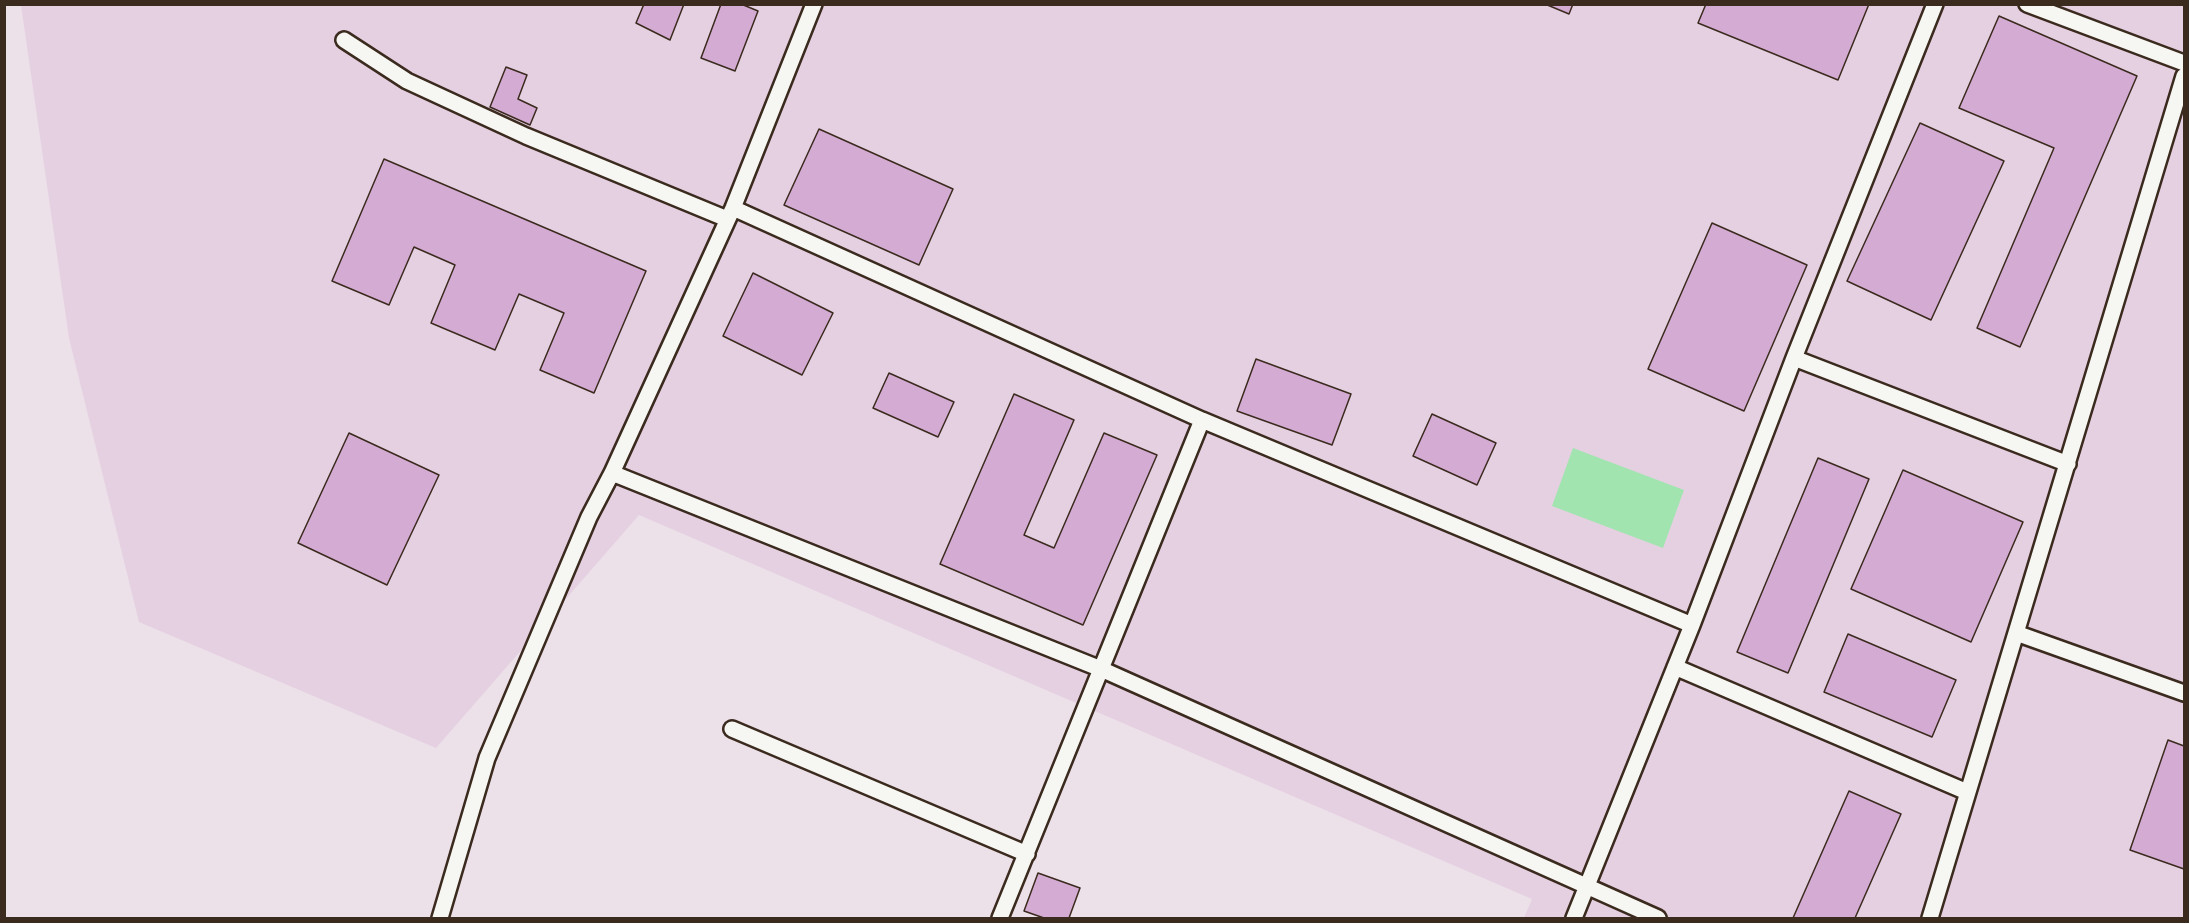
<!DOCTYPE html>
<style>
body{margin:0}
#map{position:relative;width:2189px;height:923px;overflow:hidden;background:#ece0e9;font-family:"Balsamiq Sans",sans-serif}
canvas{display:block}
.frame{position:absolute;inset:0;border:6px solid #3b2a1e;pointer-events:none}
</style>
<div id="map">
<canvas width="2189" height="923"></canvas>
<div class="frame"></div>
</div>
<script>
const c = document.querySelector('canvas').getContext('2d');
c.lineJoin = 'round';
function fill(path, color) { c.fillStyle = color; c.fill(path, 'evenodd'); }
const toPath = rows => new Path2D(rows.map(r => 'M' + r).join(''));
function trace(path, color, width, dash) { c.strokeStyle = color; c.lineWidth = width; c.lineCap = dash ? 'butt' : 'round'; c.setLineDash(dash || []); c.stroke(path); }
const built = toPath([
 [21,5,2184,5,2184,918,1524,918,1532,899,639,515,436,748,139,622,69,338]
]);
const green = toPath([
 [1573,448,1684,490,1663,548,1552,506]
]);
const building = toPath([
 [644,4,684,4,670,40,636,23,644,4],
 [721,4,741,4,758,11,735,71,701,58,721,4],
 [1545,4,1573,4,1569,14,1545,4],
 [1706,4,1869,4,1838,80,1698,23,1706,4],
 [1999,16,2137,76,2020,347,1977,328,2054,148,1959,108,1999,16],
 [506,67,527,75,518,99,537,108,530,125,490,107,506,67],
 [1920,123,2004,161,1931,320,1847,281,1920,123],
 [819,129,953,189,919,265,784,205,819,129],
 [384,159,646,271,594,393,540,370,564,313,519,294,495,350,431,323,455,265,414,247,389,305,332,281,384,159],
 [1712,223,1807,265,1744,411,1648,369,1712,223],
 [753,273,833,313,802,375,723,336,753,273],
 [1256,359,1351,394,1332,445,1237,411,1256,359],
 [889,373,954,402,938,437,873,408,889,373],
 [1014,394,1074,420,1024,535,1054,548,1104,433,1157,455,1083,625,940,564,1014,394],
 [1432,414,1496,443,1477,485,1413,456,1432,414],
 [349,433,439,475,387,585,298,543,349,433],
 [1818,458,1869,479,1788,673,1737,652,1818,458],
 [1903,470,2023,522,1971,642,1851,589,1903,470],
 [1848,634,1956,680,1932,737,1824,692,1848,634],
 [2168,740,2184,746,2184,869,2130,850,2168,740],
 [1849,791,1901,814,1855,918,1793,918,1849,791],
 [1038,873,1080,888,1069,918,1044,918,1024,911,1038,873]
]);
const service = toPath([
 [2027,4,2184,63],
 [344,40,407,81,526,136,727,219],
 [733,208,1202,420,1692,625],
 [1794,358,2068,464],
 [612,473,1101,669,1658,918],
 [2016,633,2184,693],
 [1675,667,1967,792],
 [732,729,1027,854],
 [440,918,487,758,589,517,612,473,733,208,814,4],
 [1000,918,1202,420],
 [1574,918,1692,625,1794,358,1935,4],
 [1930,918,2184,76]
]);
fill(built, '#e5d0e2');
fill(green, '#a1e4af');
fill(building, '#d4acd3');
trace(building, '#3b2a1e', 1.5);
trace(service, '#3b2a1e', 20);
trace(service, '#f6f6f2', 15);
</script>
